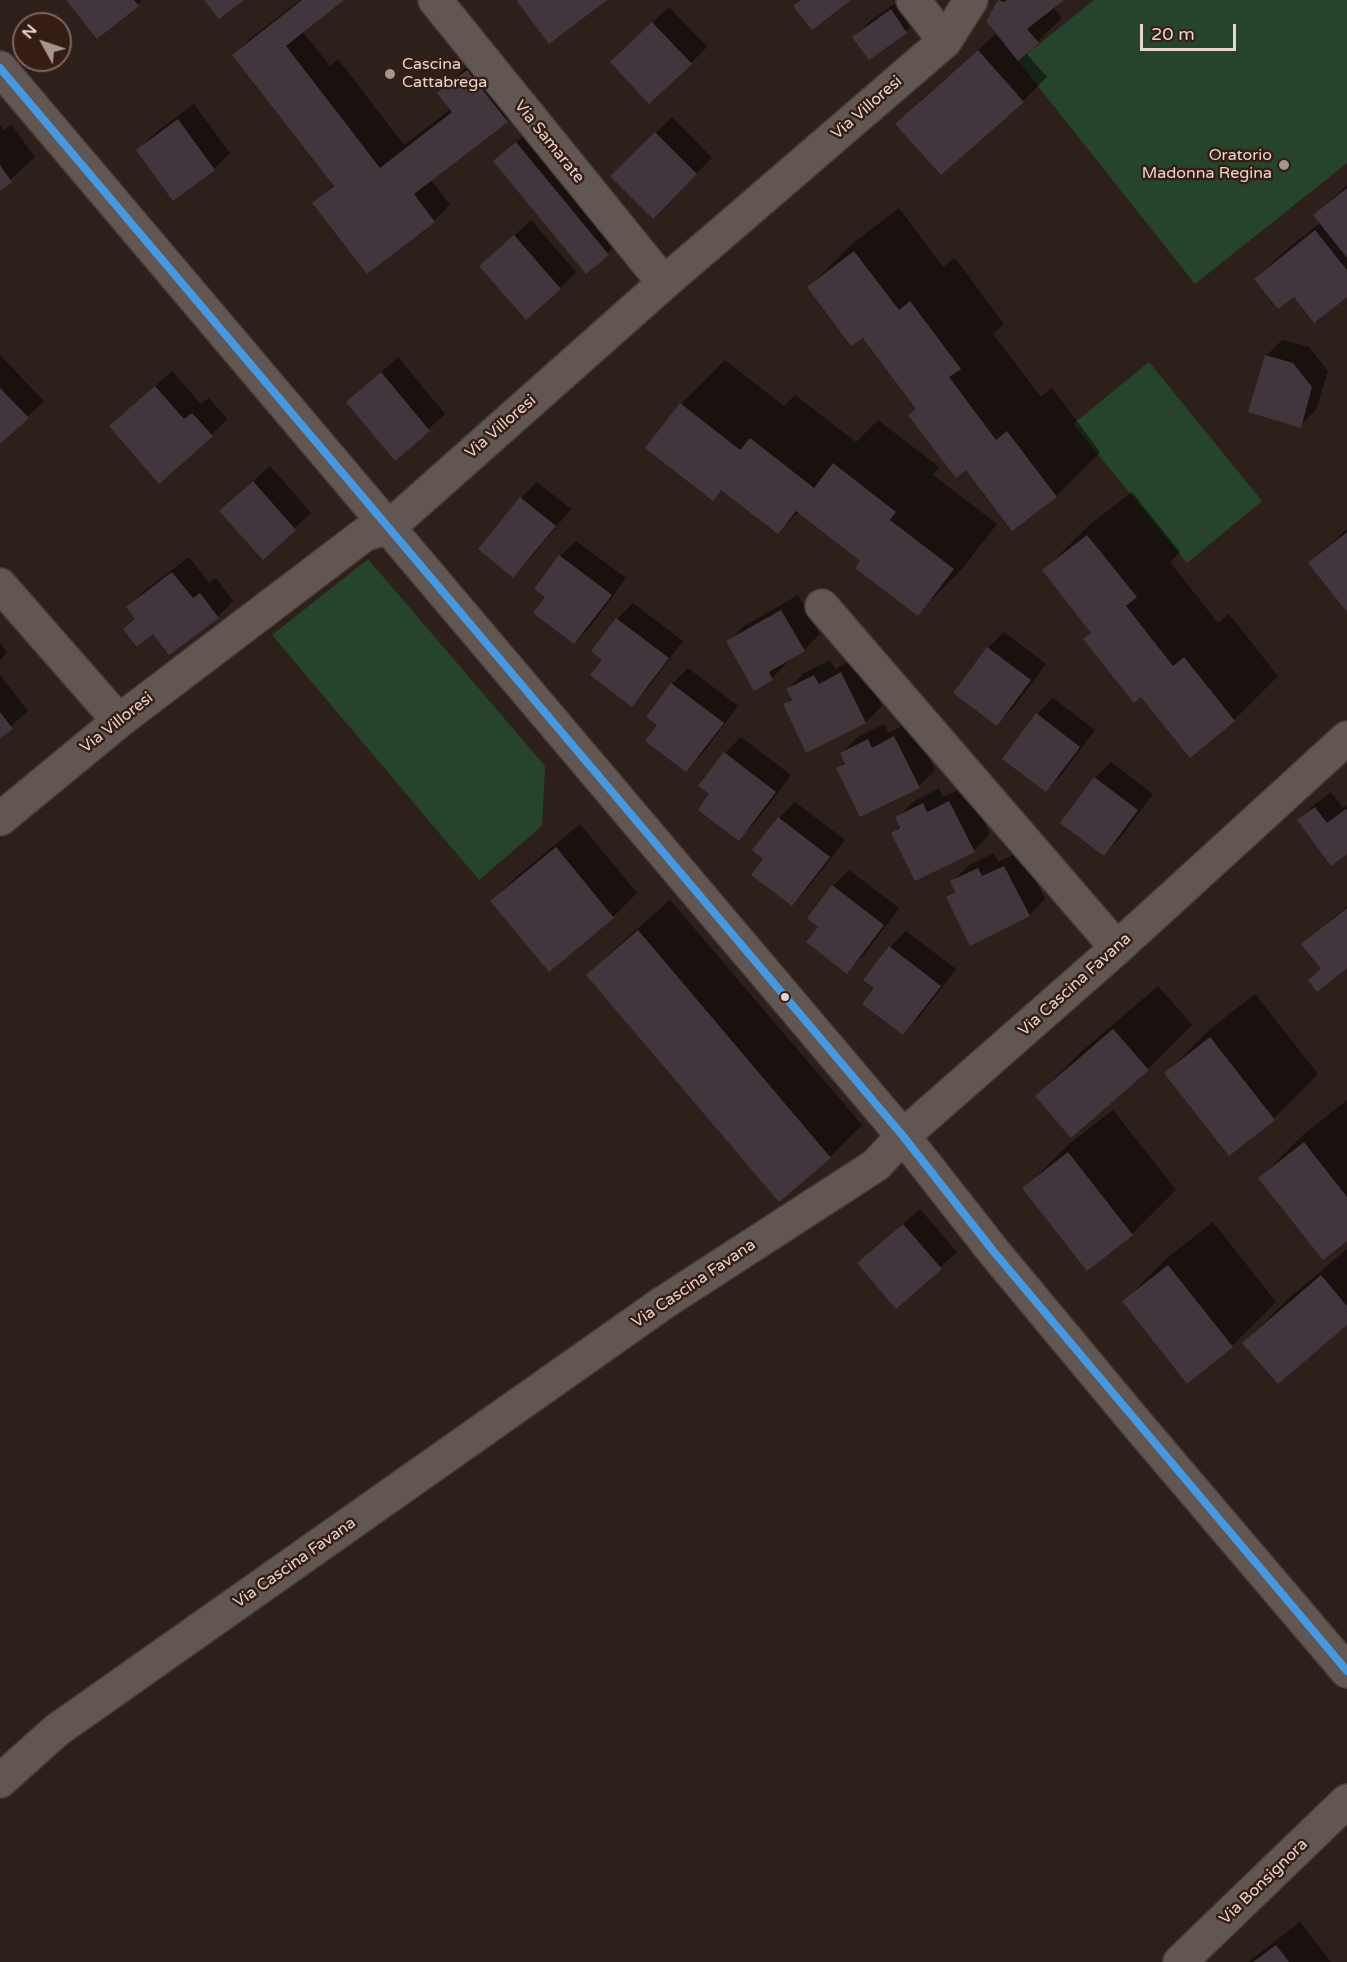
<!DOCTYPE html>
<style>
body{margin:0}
#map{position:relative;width:1347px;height:1962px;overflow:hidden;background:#2d201b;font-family:"Varela Round",sans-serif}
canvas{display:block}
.north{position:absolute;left:12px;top:12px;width:60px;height:60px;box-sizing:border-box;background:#351d13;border:2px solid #7c665d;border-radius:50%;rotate:310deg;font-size:16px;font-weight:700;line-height:24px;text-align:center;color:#e6d4cd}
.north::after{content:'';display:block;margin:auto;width:21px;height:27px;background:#a5958f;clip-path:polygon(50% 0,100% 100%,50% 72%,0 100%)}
.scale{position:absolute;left:1140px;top:24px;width:96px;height:27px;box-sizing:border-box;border:3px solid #e6d4cd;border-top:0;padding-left:8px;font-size:18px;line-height:21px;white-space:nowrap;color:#e6d4cd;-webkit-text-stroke:4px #351d13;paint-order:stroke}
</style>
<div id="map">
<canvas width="1347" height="1962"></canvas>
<div class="north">N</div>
<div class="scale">20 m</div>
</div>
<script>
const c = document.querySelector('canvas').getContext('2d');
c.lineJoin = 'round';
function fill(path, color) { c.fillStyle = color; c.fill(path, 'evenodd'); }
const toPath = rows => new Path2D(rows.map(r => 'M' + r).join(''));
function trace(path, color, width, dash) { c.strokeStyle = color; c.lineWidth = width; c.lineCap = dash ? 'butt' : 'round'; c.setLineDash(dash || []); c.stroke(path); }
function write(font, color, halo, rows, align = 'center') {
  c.font = font + ' "Varela Round",sans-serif'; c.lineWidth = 5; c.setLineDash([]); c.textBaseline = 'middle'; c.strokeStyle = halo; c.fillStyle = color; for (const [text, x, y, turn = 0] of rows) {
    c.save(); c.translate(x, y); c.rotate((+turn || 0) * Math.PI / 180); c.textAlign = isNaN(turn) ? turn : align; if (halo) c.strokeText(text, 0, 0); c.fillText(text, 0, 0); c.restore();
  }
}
const green = toPath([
 [1094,0,1347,0,1347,163,1195,284,1018,61],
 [1149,362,1262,501,1187,563,1073,424],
 [368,559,545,766,542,826,479,880,272,635]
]);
const shadow = toPath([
 [68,0,143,0,97,37],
 [300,0,342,0,302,31,330,66,338,59,404,145,451,109,439,94,463,70,492,47,531,97,507,121,431,180,450,205,434,221,367,272,314,203,334,184,234,55,250,39],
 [900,0,922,15,906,31,869,58,854,37,870,21],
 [1000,0,1061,0,1053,7,1062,18,1026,53,1047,77,1023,101,941,173,897,124,921,100,997,33,988,21],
 [669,7,707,47,691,63,628,46],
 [194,104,230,153,214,169,138,150,154,134],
 [672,117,712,158,653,217,613,176],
 [11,124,35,157,0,189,0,125,4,130],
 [533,127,624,238,587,272,495,161],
 [1347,185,1347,295,1294,295,1256,279,1280,255,1320,223,1315,216],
 [899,208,943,267,955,258,1004,324,993,334,1041,397,1052,388,1100,452,1056,496,966,468,917,408,863,336,809,287,853,243],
 [531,220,576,272,560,288,481,266],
 [1282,340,1309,347,1328,371,1316,410,1300,426,1266,356],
 [0,355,44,401,0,442],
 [398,357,445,414,396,459,348,402],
 [725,360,784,406,795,395,856,442,878,420,939,467,933,475,997,524,961,570,917,614,863,560,799,511,778,532,722,489,713,499,681,404],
 [172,371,201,404,209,398,227,419,212,435,111,426],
 [270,466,311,513,263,558,237,495],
 [537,482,571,509,529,560,513,576,521,498],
 [1132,492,1180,552,1170,562,1218,623,1229,614,1278,676,1234,720,1142,694,1044,570,1088,526],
 [1347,529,1347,610,1310,563],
 [576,541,626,578,590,627,574,643,547,597,560,556],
 [189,557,209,583,216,578,233,601,218,617,153,632,125,629,136,618,128,607,144,591],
 [798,595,820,634,804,650,787,660,788,662,772,678,728,642,744,626],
 [633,603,683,641,647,689,631,705,604,659,593,651,617,619],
 [1004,632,1046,664,1013,708,997,724,988,648],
 [0,643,7,653,0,660],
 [857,657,882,706,866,722,785,705,792,697,788,689,804,673,830,660,835,669],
 [688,668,738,706,702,754,686,770,659,725,672,684],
 [0,675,28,711,0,736],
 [1053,698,1095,730,1062,774,1046,790,1037,714],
 [911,721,935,770,919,786,838,769,846,761,842,753,858,737,884,724,889,733],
 [741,737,791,775,755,823,739,839,712,794,725,753],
 [1111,762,1153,794,1120,838,1104,854,1095,778],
 [966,786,990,834,974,850,893,833,901,825,897,818,913,802,939,788,943,797],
 [1331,792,1343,808,1347,805,1347,852,1299,820,1315,804],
 [795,802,845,840,808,888,792,904,779,818],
 [580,824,637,893,613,917,492,901,516,877],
 [1021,851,1045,899,1029,915,948,897,956,890,952,882,968,866,994,853,998,862],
 [849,870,899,908,863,956,847,972,820,926,833,886],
 [670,900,862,1125,830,1157,779,1200,588,975,620,944],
 [1347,906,1347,966,1310,980,1322,968,1303,944],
 [906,931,956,969,919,1017,903,1033,876,988,890,947],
 [1158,986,1192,1025,1148,1069,1037,1096,1081,1052],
 [1255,994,1318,1074,1274,1118,1229,1154,1166,1073,1210,1029],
 [1347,1100,1347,1239,1260,1178,1304,1134],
 [1113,1110,1176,1190,1132,1234,1024,1189,1068,1145],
 [920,1209,957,1252,896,1307,875,1248],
 [1213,1222,1276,1302,1232,1346,1124,1301,1168,1257],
 [1347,1249,1347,1323,1244,1343,1288,1299],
 [1300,1922,1331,1962,1248,1962]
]);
const building = toPath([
 [66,0,134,0,139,6,97,39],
 [204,0,244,0,219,19],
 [302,0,344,0,286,46,380,168,452,112,437,93,467,70,508,122,414,194,435,222,367,274,312,203,334,186,232,55],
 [516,0,607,0,549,44],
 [801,0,851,0,812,30,793,6],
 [998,0,1005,2,1007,0,1064,0,1027,29,1039,43,1018,61,986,21],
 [891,9,907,33,869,60,852,37],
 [652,22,692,64,649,104,610,62],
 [978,50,1024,102,941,175,895,124],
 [178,119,215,170,173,201,136,150],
 [655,132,697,174,653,219,610,176],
 [516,142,609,255,586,274,493,161],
 [0,165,12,182,0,191],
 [1347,188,1347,258,1313,215],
 [1315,230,1347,270,1347,297,1314,323,1294,297,1278,309,1254,279],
 [514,235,561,289,526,320,479,266],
 [854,251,899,310,910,301,961,369,949,377,996,440,1007,431,1057,497,1012,531,966,470,956,478,908,415,916,409,863,338,851,346,807,287],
 [1265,355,1293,363,1312,387,1301,428,1248,412],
 [381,372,430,431,395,461,346,402],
 [155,386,184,419,192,413,213,436,159,484,109,426],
 [0,388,29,418,0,444],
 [680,403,740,450,750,438,814,488,833,463,896,512,890,520,954,569,918,616,855,568,860,561,796,511,778,534,721,490,713,501,645,448],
 [253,481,296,530,263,560,219,511],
 [520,497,556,526,513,578,478,549],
 [1347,532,1347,612,1308,563],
 [1087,535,1137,597,1126,606,1173,666,1184,657,1235,721,1190,758,1141,697,1134,703,1083,639,1091,633,1042,570],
 [559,555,612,595,574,644,533,613,545,597,534,589],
 [172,572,193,598,200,593,219,618,169,655,153,634,137,647,123,629,135,619,126,607],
 [781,610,805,651,769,672,773,680,754,691,726,641],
 [616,618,669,658,632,707,590,675,602,660,591,651],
 [987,647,1031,680,997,726,953,693],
 [841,672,866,723,806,753,783,704,792,700,786,689,814,675,819,684],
 [671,683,724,723,686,772,645,741,657,725,646,717],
 [0,712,13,729,0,738],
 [1036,713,1080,747,1046,792,1002,759],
 [894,736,920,788,860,817,836,768,845,764,840,753,868,739,872,748],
 [724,752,776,792,739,841,698,810,709,794,698,786],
 [1094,777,1138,810,1104,856,1060,823],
 [949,801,975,852,915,881,891,833,900,828,895,817,923,803,927,812],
 [1315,807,1327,823,1346,809,1347,810,1347,854,1331,866,1297,820],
 [778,817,830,857,792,906,751,875,763,859,752,850],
 [556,847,614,918,549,972,490,901],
 [1004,866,1030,916,970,946,946,897,955,892,950,881,978,868,982,876],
 [832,885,884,925,847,974,806,942,818,927,807,918],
 [1347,908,1347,968,1317,992,1308,980,1321,969,1301,944],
 [638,930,831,1158,779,1202,586,975],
 [889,946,941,986,903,1035,862,1004,874,988,863,980],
 [1113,1029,1149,1070,1071,1138,1035,1096],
 [1210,1037,1275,1120,1229,1156,1164,1073],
 [1304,1142,1347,1197,1347,1241,1323,1260,1258,1178],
 [1068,1152,1133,1235,1087,1271,1022,1188],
 [903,1224,942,1269,896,1309,857,1263],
 [1168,1265,1233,1347,1187,1384,1122,1301],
 [1321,1275,1347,1306,1347,1325,1278,1384,1242,1343],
 [1276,1945,1289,1962,1253,1962]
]);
const minor = toPath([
 [435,0,664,283],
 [913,0,945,41],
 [0,68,903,1136,994,1252,1137,1424,1347,1671],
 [0,585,119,721],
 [822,606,1117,948],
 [0,819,119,721,365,534,388,528,664,283,945,41,971,0],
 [0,1781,57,1730,663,1303,876,1165,903,1136,1117,948,1347,738],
 [1180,1962,1347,1801]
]);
const bus1 = toPath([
 [0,68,903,1136,994,1252,1347,1671]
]);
const markers = [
 [390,74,6,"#a5958f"],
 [1284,165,6,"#a5958f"],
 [785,997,5,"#e6d4cd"]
];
const poiNames = [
 ["Cascina",402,65],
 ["Cattabrega",402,83],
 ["Oratorio",1272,156,"right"],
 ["Madonna Regina",1272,174,"right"]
];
const streetNames = [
 ["Via Villoresi",867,108,-41],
 ["Via Samarate",549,142,51],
 ["Via Villoresi",501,427,-41],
 ["Via Villoresi",117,723,-38],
 ["Via Cascina Favana",1075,985,-42],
 ["Via Cascina Favana",694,1284,-34],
 ["Via Cascina Favana",295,1563,-35],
 ["Via Bonsignora",1264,1882,-44]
];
fill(green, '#26442b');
fill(shadow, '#0007');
fill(building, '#41363e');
trace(minor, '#473b37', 36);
trace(minor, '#615651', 33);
trace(bus1, '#4699e1', 8);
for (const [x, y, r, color] of markers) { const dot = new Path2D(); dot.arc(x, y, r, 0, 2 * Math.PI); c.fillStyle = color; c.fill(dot); trace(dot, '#351d13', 2); }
write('16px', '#e6d4cd', '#351d13', poiNames, 'left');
write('16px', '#e6d4cd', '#351d13', streetNames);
</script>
